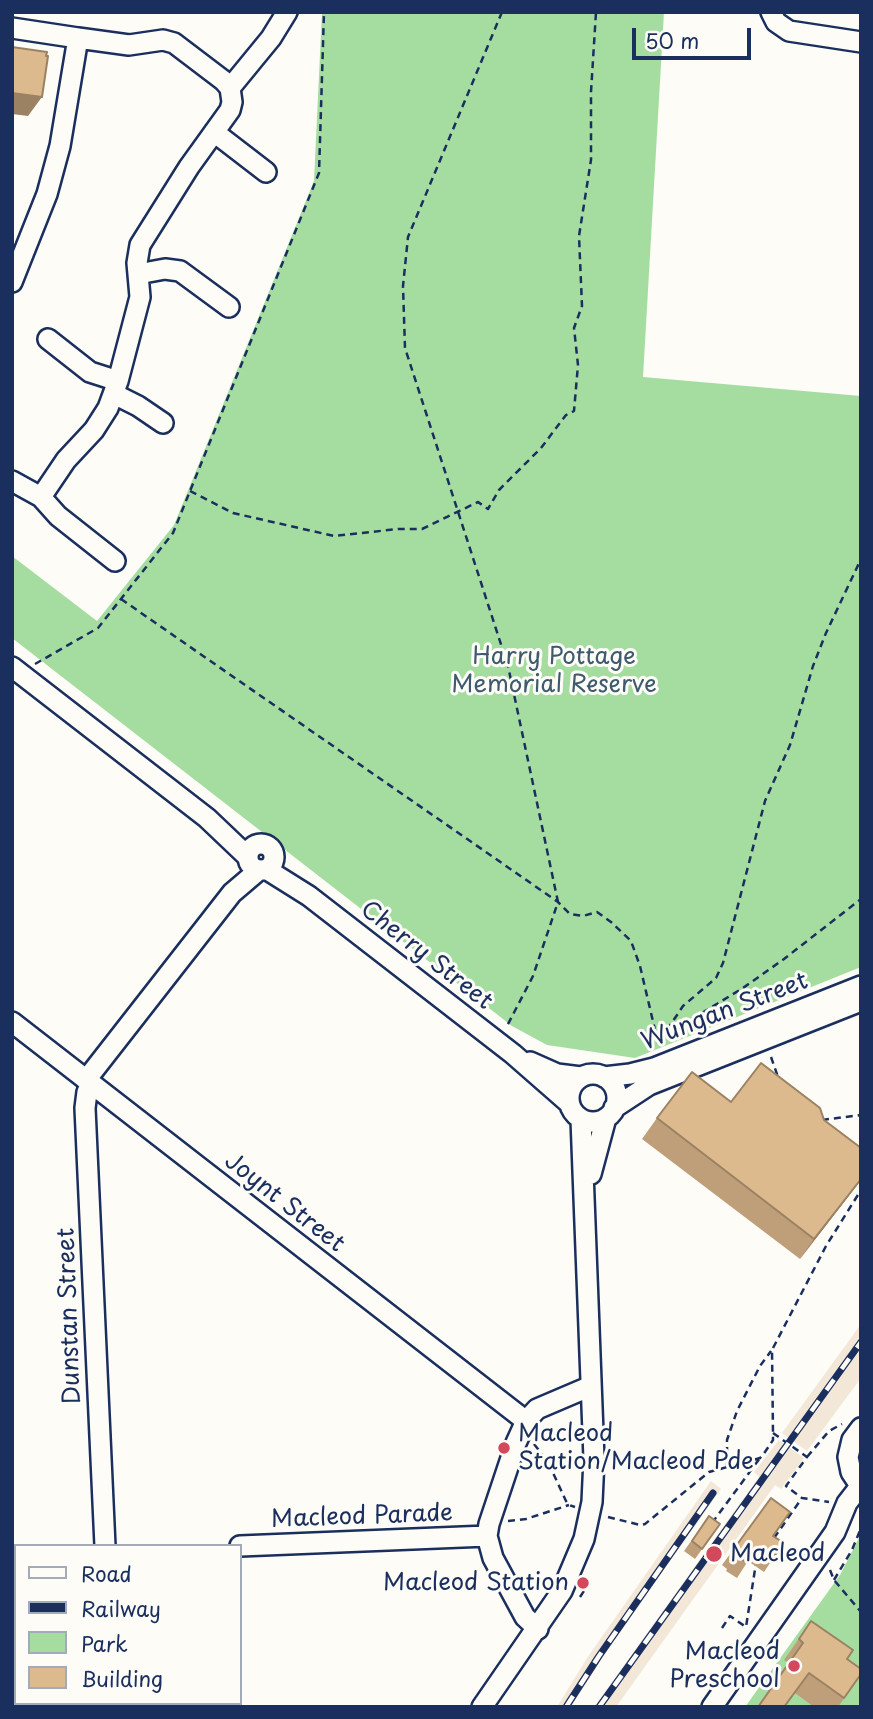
<!DOCTYPE html>
<style>
body{margin:0}
#map{position:relative;width:873px;height:1719px;overflow:hidden;background:#fdfcf7;font-family:"Playpen Sans",sans-serif}
canvas{display:block}
.frame{position:absolute;inset:0;border:14px solid #1b2f5e;pointer-events:none}
.legend{position:absolute;left:14px;top:1544px;width:228px;height:161px;box-sizing:border-box;background:#fdfcf7;border:2px solid #a3aaba;margin:0;padding:9px 12px;list-style:none;font-size:21px;color:#1b2f5e}
.legend li{display:flex;align-items:center;gap:14px;height:35px}
.legend b{width:35px;border:2px solid #a3aaba}
.scale{position:absolute;left:632px;top:28px;width:119px;height:32px;box-sizing:border-box;border:4px solid #1b2f5e;border-top:0;padding-left:9px;font-size:21px;line-height:24px;white-space:nowrap;color:#1b2f5e;-webkit-text-stroke:5px #fdfcf7;paint-order:stroke}
</style>
<div id="map">
<canvas width="873" height="1719"></canvas>
<div class="frame"></div>
<ul class="legend">
<li><b style="height:9px;background:#fdfcf7"></b>Road</li>
<li><b style="height:9px;background:#1b2f5e"></b>Railway</li>
<li><b style="height:19px;background:#a5dda1"></b>Park</li>
<li><b style="height:19px;background:#ddb98e"></b>Building</li>
</ul>
<div class="scale">50 m</div>
</div>
<script>
const c = document.querySelector('canvas').getContext('2d');
c.lineJoin = 'round';
function fill(path, color) { c.fillStyle = color; c.fill(path, 'evenodd'); }
const toPath = rows => new Path2D(rows.map(r => 'M' + r).join(''));
function trace(path, color, width, dash) { c.strokeStyle = color; c.lineWidth = width; c.lineCap = dash ? 'butt' : 'round'; c.setLineDash(dash || []); c.stroke(path); }
function write(font, color, halo, rows, align = 'center') {
  c.font = font + ' "Playpen Sans",sans-serif'; c.lineWidth = 6; c.setLineDash([]); c.textBaseline = 'middle'; c.strokeStyle = halo; c.fillStyle = color; for (const [text, x, y, turn = 0] of rows) {
    c.save(); c.translate(x, y); c.rotate((+turn || 0) * Math.PI / 180); c.textAlign = isNaN(turn) ? turn : align; if (halo) c.strokeText(text, 0, 0); c.fillText(text, 0, 0); c.restore();
  }
}
const built = toPath([
 [861,1324,861,1378,807,1451,782,1433],
 [779,1440,804,1458,781,1489,775,1485,616,1707,594,1707,759,1477,754,1472],
 [711,1481,721,1489,606,1652,571,1707,557,1707,587,1658]
]);
const green = toPath([
 [322,12,664,12,643,377,861,396,861,967,635,1058,547,1045,512,1026,12,638,12,556,97,621,174,525,314,181],
 [861,1534,861,1707,745,1707,840,1575]
]);
const path = toPath([
 [502,12,408,237,403,286,405,348,508,666,558,902,533,976,506,1028],
 [190,491,233,513,334,536,398,529,422,529,478,502,488,509,499,490,541,448,566,415,574,411,578,365,574,328,582,306,579,236,591,160,591,92,596,12],
 [121,599,558,902,570,914,583,916,597,912,611,922,631,941,640,966,659,1047],
 [35,664,98,628,173,533,319,173,324,12],
 [670,1029,697,1016,743,988,784,959,861,899],
 [667,1030,683,1006,716,978,723,963,765,801,790,745,813,666,826,633,861,559],
 [771,1057,778,1077],
 [822,1120,861,1115],
 [773,1433,807,1457,786,1486,802,1498,829,1502],
 [534,1444,548,1462,566,1501,569,1505,575,1507],
 [807,1457,829,1431,842,1424],
 [727,1466,727,1440,737,1411,760,1366,771,1351],
 [608,1517,640,1525,645,1524,709,1472,760,1458,763,1455,773,1440,773,1433,772,1350,826,1246,861,1190],
 [508,1521,526,1519,569,1505],
 [712,1523,760,1458],
 [774,1538,802,1498],
 [830,1570,834,1580,861,1612],
 [834,1580,852,1550,861,1528],
 [580,1597,588,1585],
 [722,1628,730,1616,746,1627,756,1563]
]);
const minor = toPath([
 [771,12,776,22,789,31,861,42],
 [12,28,78,38,60,146,47,194,12,282],
 [230,88,271,38,287,12],
 [214,132,266,172],
 [138,274,165,269,180,271,229,307],
 [48,339,90,372,118,381],
 [114,394,138,406,163,423],
 [12,481,41,497,58,516,115,561],
 [41,497,66,460,94,430,108,408,118,381,140,297,137,263,140,245,189,167,230,110,232,102,230,88,224,81,174,43,163,40,129,45,78,38],
 [12,667,207,818,248,857],
 '248 857a13 13 0 1 1 26 0a13 13 0 1 1-26 0Z',
 [266,869,309,896,513,1054,569,1103],
 [12,1022,526,1421],
 [530,1062,557,1074,581,1077],
 '569 1098a24 24 0 1 1 48 0a24 24 0 1 1-48 0Z',
 [604,1077,630,1074,654,1068,861,986],
 [86,1080,232,893,259,870],
 [93,1085,87,1092,85,1108,105,1546],
 [614,1108,649,1085,861,1001],
 [591,1174,606,1118],
 [861,1428,852,1440,848,1457,851,1472,861,1487],
 [240,1546,487,1536],
 [12,1556,16,1556],
 [538,1629,525,1617,493,1558,487,1536,489,1524,516,1443,526,1421,537,1409,591,1386],
 [111,1703,111,1707],
 [482,1707,562,1591,584,1539,592,1502,594,1459,581,1119],
 [712,1707,835,1532,847,1503,861,1485]
]);
const rail = toPath([
 [566,1707,599,1656,713,1493],
 [599,1707,861,1342]
]);
const wall = toPath([
 [731,1102,824,1120,861,1180,800,1259,642,1139,657,1118],
 [771,1498,774,1557,764,1572,748,1561,737,1578,726,1571,727,1569,722,1565],
 [709,1516,720,1524,695,1559,684,1551],
 [811,1621,861,1675,838,1707,814,1707,795,1693,789,1663,784,1660]
]);
const shadedWall = toPath([
 [12,93,42,97,28,116,12,114],
 [861,1179,861,1180,800,1259,814,1239]
]);
const building = toPath([
 [12,47,47,52,46,56,48,56,42,97,12,93,12,47],
 [761,1063,820,1108,824,1120,861,1148,861,1179,814,1239,657,1118,692,1072,731,1102,761,1063],
 [771,1498,790,1512,773,1536,784,1543,774,1557,758,1546,747,1563,737,1556,738,1554,733,1550,771,1498],
 [709,1516,720,1524,702,1549,692,1541,709,1516],
 [811,1621,853,1650,847,1659,861,1669,861,1674,844,1698,809,1673,784,1707,758,1707,803,1643,799,1639,811,1621]
]);
const markers = [
 [504,1448,7,"#d1495b"],
 [714,1554,9,"#d1495b"],
 [583,1583,7,"#d1495b"],
 [794,1666,7,"#d1495b"]
];
const parkNames = [
 ["Harry Pottage",554,657],
 ["Memorial Reserve",554,685]
];
const streetNames = [
 ["Cherry Street",426,956,38],
 ["Wungan Street",725,1012,-21],
 ["Joynt Street",284,1203,38],
 ["Dunstan Street",70,1316,-92],
 ["Macleod Parade",362,1517,-2]
];
const poiNames = [
 ["Macleod",518,1434],
 ["Station/Macleod Pde",518,1462],
 ["Macleod",730,1554],
 ["Macleod Station",569,1583,"right"],
 ["Macleod",780,1652,"right"],
 ["Preschool",780,1680,"right"]
];
fill(built, '#f3e8d8');
fill(green, '#a5dda1');
trace(minor, '#1b2f5e', 24);
trace(path, '#1b2f5e', 2.5, [7, 5]);
trace(minor, '#fdfcf7', 19);
trace(rail, '#1b2f5e', 7);
trace(rail, '#fdfcf7', 4.5, [13]);
fill(wall, '#be9f7a');
fill(shadedWall, '#9b8263');
fill(building, '#ddb98e');
trace(building, '#9b8263', 2);
for (const [x, y, r, color] of markers) { const dot = new Path2D(); dot.arc(x, y, r, 0, 2 * Math.PI); c.fillStyle = color; c.fill(dot); trace(dot, '#fdfcf7', 2.5); }
write('24px', '#3e5a6f', '#fdfcf7', parkNames);
write('24px', '#1b2f5e', '#fdfcf7', streetNames);
write('24px', '#1b2f5e', '#fdfcf7', poiNames, 'left');
</script>
